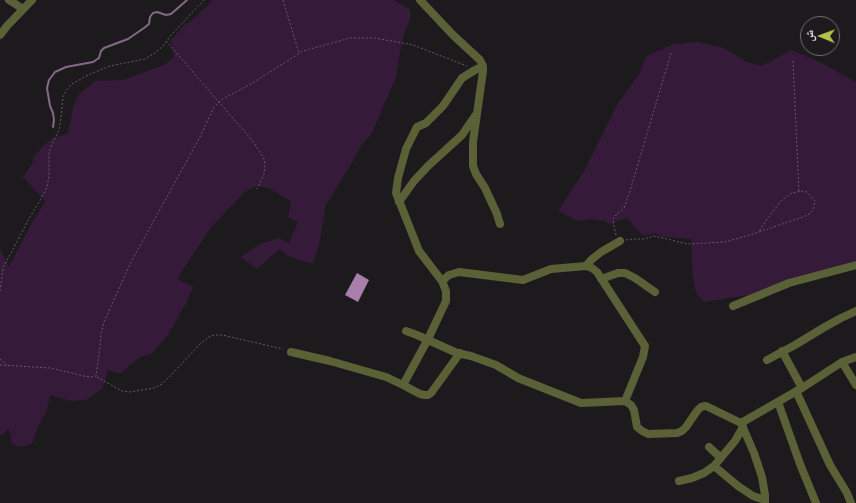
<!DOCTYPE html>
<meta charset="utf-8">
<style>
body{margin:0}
#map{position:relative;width:856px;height:503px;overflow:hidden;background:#1d1a1d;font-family:Merriweather,"Noto Naskh Arabic",serif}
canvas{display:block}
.north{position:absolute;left:800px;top:16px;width:40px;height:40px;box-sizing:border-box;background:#1d1a1d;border:1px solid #6f6c6f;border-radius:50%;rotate:271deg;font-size:11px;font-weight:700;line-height:16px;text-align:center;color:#eae8ea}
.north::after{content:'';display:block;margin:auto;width:14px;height:18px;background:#b5c249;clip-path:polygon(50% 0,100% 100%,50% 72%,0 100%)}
</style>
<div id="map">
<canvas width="856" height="503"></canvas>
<div class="north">ش</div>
</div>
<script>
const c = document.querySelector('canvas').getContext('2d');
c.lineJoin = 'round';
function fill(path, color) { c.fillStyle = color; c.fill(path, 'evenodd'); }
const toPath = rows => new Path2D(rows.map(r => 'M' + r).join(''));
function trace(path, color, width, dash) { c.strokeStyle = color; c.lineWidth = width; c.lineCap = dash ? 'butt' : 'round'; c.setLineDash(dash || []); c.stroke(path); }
const green = toPath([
 [212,0,393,0,410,9,410,19,404,34,399,58,396,77,372,133,360,147,353,161,326,205,319,245,313,264,288,256,279,249,257,269,241,257,258,245,278,238,289,243,298,222,288,217,291,204,289,200,268,188,256,186,245,192,212,226,190,259,177,279,193,287,187,301,168,335,151,354,140,357,120,374,108,370,102,389,86,400,71,401,50,395,46,412,37,429,32,444,20,447,12,444,11,435,8,429,2,435,0,435,0,248,9,267,28,230,45,201,23,177,32,164,34,156,45,144,55,137,67,134,71,120,73,107,79,94,95,81,123,80,164,65,174,57,171,40,183,26,191,21,207,6],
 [698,42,724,48,747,62,762,66,791,50,822,63,856,82,856,260,843,266,801,276,749,295,704,302,696,293,693,277,691,239,665,237,654,233,643,236,627,218,609,224,605,221,590,219,578,221,558,211,584,171,618,103,640,73,646,56,674,44]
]);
const stream = toPath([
 [53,127,54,120,53,113,50,106,47,88,49,80,55,72,66,67,93,62,99,58,101,51,104,48,128,39,144,28,149,24,150,17,153,13,157,12,166,15,171,14,187,0]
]);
const building = toPath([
 [357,273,369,280,358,302,345,295]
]);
const path = toPath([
 [283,0,299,53],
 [166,41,251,139,260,152,264,159,265,166,264,174,257,189],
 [793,61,799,191],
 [616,235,614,226,613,219,616,215,624,208,630,191,671,53],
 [626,240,633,239,644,239,654,236,663,238,687,244,725,242,753,234,803,217,811,213,814,207,815,201,807,192,801,191,792,193,782,200,767,219,759,232],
 [0,291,3,268,31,215,41,199,47,187,49,176,49,152,53,142,59,130,61,118,63,97,66,91,72,84,88,75,110,66,145,59,155,53,163,46,172,34,204,0],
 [0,359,7,365],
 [0,365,50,368,84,376,91,377,96,376,99,354,101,335,104,322,131,262,200,137,214,107,221,100,251,84,303,51,350,38,375,38,413,45,467,66],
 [97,377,122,391,130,392,154,388,162,384,173,373,200,344,209,337,214,335,222,335,283,349]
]);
const minor = toPath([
 [9,0,23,9],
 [420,0,453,35,480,60,483,66,483,71,473,142,473,166,476,174,485,188,497,214,500,224],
 [0,35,7,26,32,0],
 [399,202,414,181,428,166,462,135,475,116],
 [586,266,591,260,601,252,620,241],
 [601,279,618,273,625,273,635,278,655,292],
 [442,281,449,275,459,272,523,280,551,269,586,266,592,268,597,272,645,346,643,357,625,401],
 [733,306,789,283,856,265],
 [406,331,417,335,457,353,471,356,496,365,518,378,581,403,625,401,631,405,634,410,637,427,642,431,648,434,677,433,682,431,686,427,697,411,701,407,706,406,741,423],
 [782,351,802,388],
 [291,352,330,361,386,377,403,385,420,394,425,395,428,395,431,393,460,353],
 [767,360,795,345,823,328,841,318,856,311],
 [842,362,856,385],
 [403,385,428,339,446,301,446,291,442,281,419,251,396,193,398,178,406,149,417,127,426,123,443,106,462,78,475,70,483,66],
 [796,391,830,465,847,493,851,503],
 [778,402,800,464,816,503],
 [709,447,721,458],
 [714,466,738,486,753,496,765,500],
 [679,481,692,478,704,473,714,466,735,441,743,427],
 [765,503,765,495,762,477,754,453,741,423,802,388,842,362,856,357]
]);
fill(green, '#351a3a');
trace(stream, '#836987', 2);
fill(building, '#a77eac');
trace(path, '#625f62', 1, [2, 2]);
trace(minor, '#5b6136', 8);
</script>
